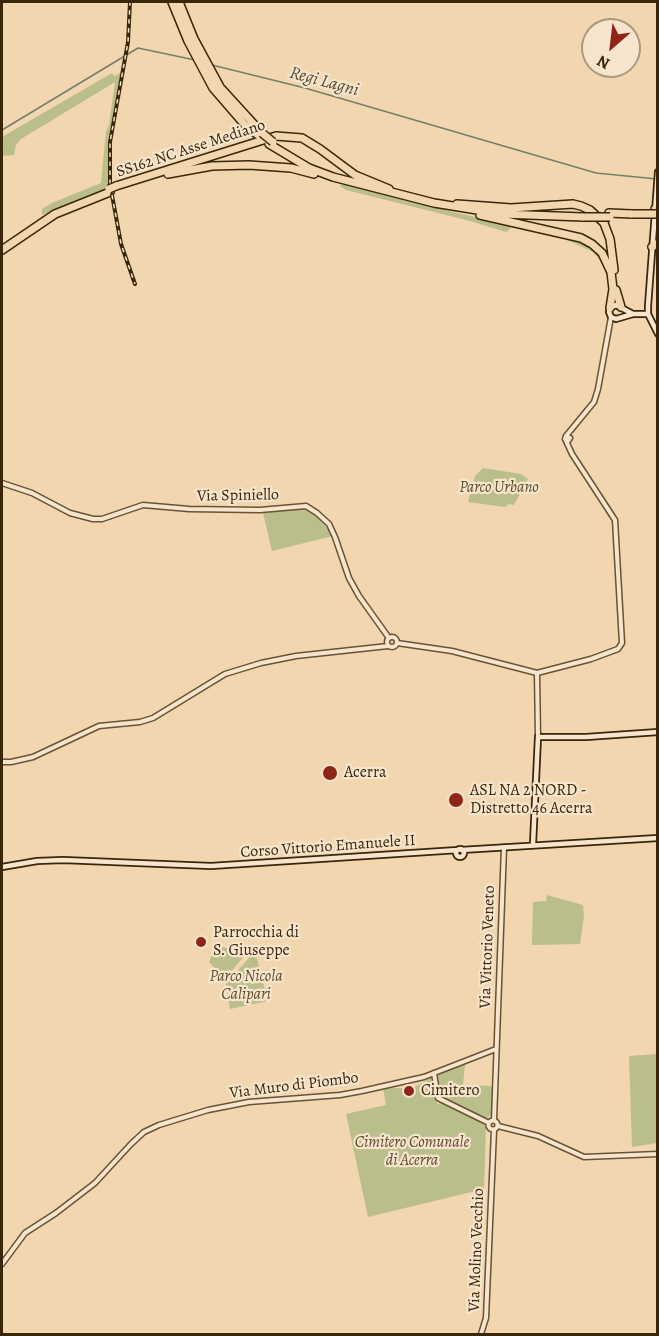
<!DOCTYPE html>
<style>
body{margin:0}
#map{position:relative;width:659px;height:1336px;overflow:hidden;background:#f1d6b0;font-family:Alegreya,serif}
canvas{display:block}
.frame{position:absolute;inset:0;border:3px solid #3a270a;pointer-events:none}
.north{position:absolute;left:581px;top:18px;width:60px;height:60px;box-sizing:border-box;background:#f6e4cc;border:2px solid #ab987e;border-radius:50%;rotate:208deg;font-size:16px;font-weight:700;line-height:24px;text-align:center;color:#3a270a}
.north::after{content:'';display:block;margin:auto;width:21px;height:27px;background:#8f2418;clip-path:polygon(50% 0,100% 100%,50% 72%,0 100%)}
</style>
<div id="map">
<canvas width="659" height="1336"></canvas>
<div class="frame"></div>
<div class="north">N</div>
</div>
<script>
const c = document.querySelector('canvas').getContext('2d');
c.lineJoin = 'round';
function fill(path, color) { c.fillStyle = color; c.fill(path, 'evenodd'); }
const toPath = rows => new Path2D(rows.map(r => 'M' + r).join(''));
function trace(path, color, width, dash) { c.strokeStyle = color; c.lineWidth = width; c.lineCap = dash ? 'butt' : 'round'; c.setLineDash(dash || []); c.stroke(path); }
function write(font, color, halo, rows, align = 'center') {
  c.font = font + ' Alegreya,serif'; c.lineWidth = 4.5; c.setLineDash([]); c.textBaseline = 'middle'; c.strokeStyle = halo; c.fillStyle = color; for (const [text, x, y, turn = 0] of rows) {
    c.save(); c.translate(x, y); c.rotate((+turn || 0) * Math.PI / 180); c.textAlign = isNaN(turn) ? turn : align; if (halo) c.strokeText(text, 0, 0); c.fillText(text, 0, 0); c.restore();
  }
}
const green = toPath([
 [121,72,108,140,109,187,42,215,42,209,52,203,101,183,106,131,109,125,115,82,21,139,16,145,14,155,2,156,2,137,112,73,115,76],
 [343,183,405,201,588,243,603,257,610,274,606,275,603,264,593,252,565,239,511,227,507,232,502,231,474,222,346,190,340,186],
 [483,468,521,474,528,479,514,505,509,504,505,507,468,502,475,476],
 [304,508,318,517,333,536,272,551,263,513],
 [547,895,583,905,584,916,580,944,532,945,533,902,546,901],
 [216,945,232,950,249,950,225,979,209,962],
 [255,951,268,1001,230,1009,226,984],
 [657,1054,657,1143,632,1147,629,1056],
 [465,1064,463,1085,492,1086,492,1114,487,1118,482,1118,441,1097,438,1075],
 [431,1078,437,1104,442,1103,454,1108,478,1120,486,1127,484,1189,368,1217,346,1114,386,1105,383,1088,413,1088]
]);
const stream = toPath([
 [212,65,305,88,596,173,657,179],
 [2,130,138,48,195,60]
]);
const tertiary = toPath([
 [566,436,594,402,598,389,611,317],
 [566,436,570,438,568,441,565,439,566,436],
 [2,483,32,493,70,513,93,519,102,519,143,505,189,509,260,510,306,506,317,513,329,524,335,537,349,578,359,596,389,638],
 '387 642a5 5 0 1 1 10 0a5 5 0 1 1-10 0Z',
 [397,643,452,651,537,673,591,659,618,649,622,643,615,520,572,454,566,441],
 [537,673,538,737],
 [2,762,11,762,33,757,99,726,140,722,153,718,225,674,261,663,296,656,388,646],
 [434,1073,438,1098,489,1123],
 [494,1120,504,847],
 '488.5 1125a4.5 4.5 0 1 1 9 0a4.5 4.5 0 1 1-9 0Z',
 [498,1126,538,1136,584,1157,658,1154],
 [2,1264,25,1233,56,1213,95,1183,131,1144,144,1132,159,1125,208,1110,249,1102,340,1095,362,1091,424,1077,496,1049],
 [481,1334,486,1318,494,1130]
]);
const secondary = toPath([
 [658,172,648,306,648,314,658,334],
 [633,314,616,305,610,308,609,312,611,317,616,319,633,314,648,314],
 [533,844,538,737,586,737,658,732],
 '456 853a4 4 0 1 1 8 0a4 4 0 1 1-8 0Z',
 [461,850,658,838],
 [2,867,37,861,63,860,211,866,458,850]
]);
const trunk = toPath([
 [172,2,188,41,213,88,245,125,258,135],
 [179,2,194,39,220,87,262,133],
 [269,144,309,168,333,177,434,203,502,214,583,217],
 [168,174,212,166,249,165,291,168,314,174],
 [116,186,276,136,302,138,320,149,355,175,389,189],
 [457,204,511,208,573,204,581,206,590,210,604,223,610,239,614,270],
 [655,209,658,209],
 [609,213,632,214],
 [480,215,581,238,592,244,602,253,611,272,613,289,610,308],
 [652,247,658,243],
 [2,250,55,214,110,192],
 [616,290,621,307]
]);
const rail = toPath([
 [110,184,110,142,128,42,130,2],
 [112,195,121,244,135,284]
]);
const trunkBridge = toPath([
 [262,133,273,142],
 [109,189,116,186],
 [632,214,658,214],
 [583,217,610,217]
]);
const markers = [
 [330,773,8,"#8f2418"],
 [456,800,8,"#8f2418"],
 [201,942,6,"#8f2418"],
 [409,1091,6,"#8f2418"]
];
const streetNames = [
 ["SS162 NC Asse Mediano",191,149,-18],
 ["Via Spiniello",238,496,-1],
 ["Corso Vittorio Emanuele II",328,847,-4],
 ["Via Vittorio Veneto",488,947,-88],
 ["Via Muro di Piombo",294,1086,-7],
 ["Via Molino Vecchio",477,1250,-88]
];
const parkNames = [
 ["Parco Urbano",499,488],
 ["Parco Nicola",246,977],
 ["Calipari",246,995],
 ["Cimitero Comunale",412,1143],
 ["di Acerra",412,1161]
];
const poiNames = [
 ["Acerra",344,773],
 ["ASL NA 2 NORD -",470,791],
 ["Distretto 46 Acerra",470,809],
 ["Parrocchia di",213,933],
 ["S. Giuseppe",213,951],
 ["Cimitero",421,1091]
];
const waterNames = [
 ["Regi Lagni",324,82,15]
];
fill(green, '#babe8b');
trace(stream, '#747f69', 1.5);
trace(tertiary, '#685334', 7);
trace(secondary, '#3a270a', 8);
trace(trunk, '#3a270a', 10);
trace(tertiary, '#f6e4cc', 4);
trace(secondary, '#f6e4cc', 4.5);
trace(trunk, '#f1d6b0', 7);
trace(rail, '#3a270a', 4);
trace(rail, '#f6e4cc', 1.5, [4.5]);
trace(trunkBridge, '#3a270a', 10, []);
trace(trunkBridge, '#f1d6b0', 7);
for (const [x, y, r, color] of markers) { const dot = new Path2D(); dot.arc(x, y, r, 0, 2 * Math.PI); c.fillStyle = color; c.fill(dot); trace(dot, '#f6e4cc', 2); }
write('16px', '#3a270a', '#f6e4cc', streetNames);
write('italic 16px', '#5a4d2a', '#f6e4cc', parkNames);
write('16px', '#3a270a', '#f6e4cc', poiNames, 'left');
write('italic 18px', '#524c32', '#f6e4cc', waterNames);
</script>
